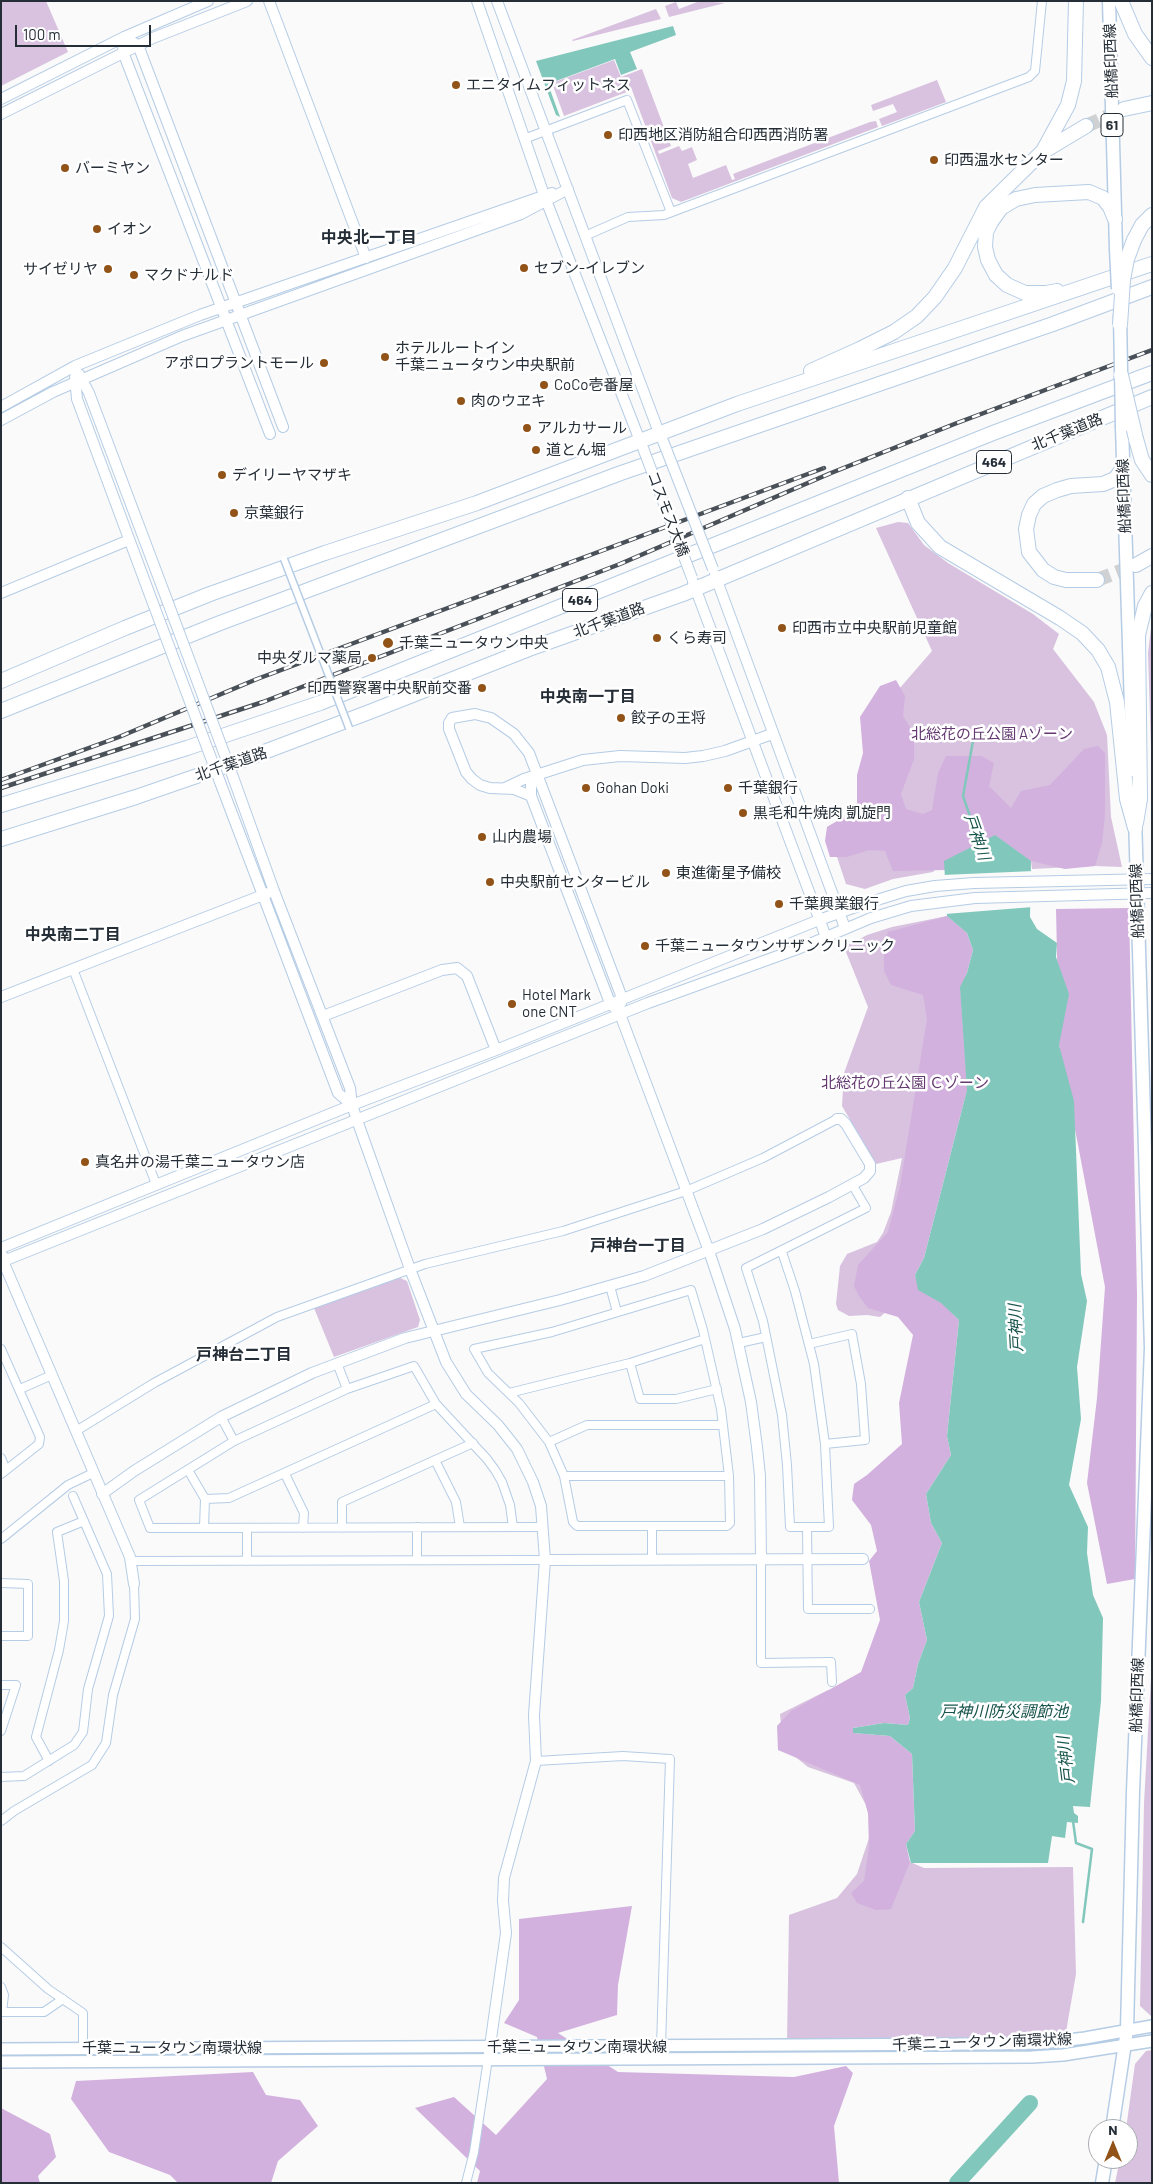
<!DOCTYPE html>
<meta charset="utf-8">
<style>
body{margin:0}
#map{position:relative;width:1153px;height:2184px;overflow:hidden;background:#fafafa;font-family:Barlow,sans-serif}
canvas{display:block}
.frame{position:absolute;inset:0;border:2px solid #252e37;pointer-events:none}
.north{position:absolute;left:1088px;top:2119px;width:50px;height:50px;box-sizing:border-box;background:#fff;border:1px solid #a8abaf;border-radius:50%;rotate:0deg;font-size:14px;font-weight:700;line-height:20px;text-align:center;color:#252e37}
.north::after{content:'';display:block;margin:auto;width:18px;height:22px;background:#915318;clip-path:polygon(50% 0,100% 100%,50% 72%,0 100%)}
.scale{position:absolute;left:15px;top:25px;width:136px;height:22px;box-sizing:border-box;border:2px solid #252e37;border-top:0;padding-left:6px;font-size:15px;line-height:18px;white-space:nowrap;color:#252e37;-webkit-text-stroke:4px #fff;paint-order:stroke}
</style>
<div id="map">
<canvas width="1153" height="2184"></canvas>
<div class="frame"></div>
<div class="north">N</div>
<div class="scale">100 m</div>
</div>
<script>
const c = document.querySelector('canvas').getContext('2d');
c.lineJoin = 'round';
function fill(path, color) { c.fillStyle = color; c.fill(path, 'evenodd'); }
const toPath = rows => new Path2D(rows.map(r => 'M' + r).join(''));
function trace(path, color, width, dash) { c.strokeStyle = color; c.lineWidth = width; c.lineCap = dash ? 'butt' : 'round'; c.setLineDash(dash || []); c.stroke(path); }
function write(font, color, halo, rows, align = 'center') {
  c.font = font + ' Barlow,"Noto Sans JP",sans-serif'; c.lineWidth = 5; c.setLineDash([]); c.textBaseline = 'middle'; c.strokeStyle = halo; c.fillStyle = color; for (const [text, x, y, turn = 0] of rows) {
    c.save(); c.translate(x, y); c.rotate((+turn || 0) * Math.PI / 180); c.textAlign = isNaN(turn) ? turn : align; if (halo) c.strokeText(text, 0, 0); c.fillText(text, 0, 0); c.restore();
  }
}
const green = toPath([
 [1,1,46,1,68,52,1,86],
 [700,1,725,3,669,17,665,6,676,2,679,9],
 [656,9,661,19,573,41,572,40],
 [614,60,621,77,642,69,671,146,658,151,659,154,679,146,682,151,692,147,697,160,688,164,693,178,726,165,732,180,735,179,733,174,738,172,870,122,876,121,878,127,681,202,672,198,632,90,564,116,552,83],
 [937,80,946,102,882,126,879,119,897,112,893,104,873,111,871,105],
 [898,522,908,523,924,545,948,563,1033,614,1059,634,1053,649,1094,702,1107,735,1111,817,1122,867,1095,866,1032,869,1031,861,943,861,933,872,893,879,865,889,846,884,827,827,865,805,899,689,932,651,876,528],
 [1152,620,1152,779,1148,653],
 [947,916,967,933,964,1021,967,1090,909,1292,880,1317,867,1315,849,1316,838,1310,836,1304,840,1266,847,1254,877,1242,883,1233,891,1212,902,1158,876,1164,842,1106,844,1073,868,1007,844,947,867,935,892,927],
 [398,1277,407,1281,420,1320,418,1327,334,1357,314,1308],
 [1152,1660,1152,2016,1151,2016,1140,2006,1144,1803],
 [828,1690,910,1862,924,1868,1073,1867,1076,1974,1066,2032,1064,2034,1032,2037,787,2043,789,1915,837,1898,857,1874,872,1829,866,1805,854,1783,808,1767,783,1747,780,1714],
 [1152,2050,1152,2183,1115,2183,1120,2159,1128,2159,1128,2129,1126,2129,1135,2064,1146,2051]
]);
const forest = toPath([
 [896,680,905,696,903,716,914,734,914,759,901,794,906,809,923,814,932,810,938,773,946,756,981,756,994,763,989,786,1011,808,1021,791,1050,785,1084,749,1098,746,1105,753,1105,815,1102,843,1095,866,1065,869,1031,861,995,835,945,861,945,870,893,871,885,851,869,850,847,857,830,857,825,841,827,827,846,816,857,803,857,775,863,753,860,717,880,686],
 [1129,908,1137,1295,1135,1579,1107,1584,1087,1483,1097,1398,1105,1287,1059,1045,1056,909],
 [947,916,967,933,973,950,967,973,960,987,967,1090,924,1258,915,1275,919,1290,942,1303,959,1320,947,1436,951,1455,926,1494,931,1523,942,1543,919,1602,927,1640,918,1664,913,1688,905,1695,910,1718,908,1725,884,1723,853,1728,854,1733,890,1736,912,1754,915,1831,906,1844,910,1862,891,1909,876,1910,857,1903,851,1893,864,1881,869,1847,868,1813,860,1785,778,1750,777,1726,791,1711,861,1672,880,1620,869,1561,877,1551,871,1525,852,1500,854,1484,867,1475,902,1444,899,1403,913,1335,898,1317,868,1308,859,1296,854,1286,858,1265,888,1232,900,1186,927,1019,923,995,891,985,884,971,884,945,888,932],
 [632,1906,618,1985,617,2015,558,2033,618,2072,794,2077,846,2066,853,2073,834,2126,839,2183,477,2183,480,2171,415,2108,454,2097,496,2135,547,2079,537,2037,504,2023,519,2000,519,1919],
 [253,2072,266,2095,300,2100,318,2126,278,2161,271,2183,178,2183,170,2175,109,2152,71,2099,76,2081],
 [1,2108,50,2134,56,2157,38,2176,40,2183,1,2183]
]);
const water = toPath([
 [673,26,676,35,630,52,637,69,621,75,615,59,548,84,560,117,556,115,536,61],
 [995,835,1031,861,1030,917,1037,929,1057,943,1056,957,1069,994,1059,1045,1074,1101,1081,1274,1087,1301,1077,1367,1081,1419,1069,1485,1088,1527,1087,1553,1093,1595,1103,1618,1101,1701,1090,1807,1073,1806,1074,1813,1078,1816,1078,1823,1067,1822,1065,1838,1052,1836,1048,1863,911,1863,906,1844,915,1831,912,1754,890,1736,853,1733,853,1728,884,1723,908,1725,910,1718,905,1695,913,1688,918,1664,927,1640,919,1602,942,1543,931,1523,926,1494,951,1455,947,1436,959,1320,941,1303,918,1290,915,1275,924,1258,967,1090,960,987,967,973,973,950,967,933,947,916,944,861]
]);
const pier = toPath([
 [1034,871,1033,907,945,914,943,875]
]);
const stream = toPath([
 [973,741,963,796,980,845],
 [1073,1821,1076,1843,1092,1849,1083,1922]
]);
const river = toPath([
 [957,2183,1030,2103]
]);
const trunkTunnel = toPath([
 [1086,126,1122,110],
 [1097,580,1136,565]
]);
const minor = toPath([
 [524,139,627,100,671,212],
 [585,236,628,217,664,215,1029,77,1035,71,1042,1],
 [73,969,156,1184],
 [782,1252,795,1291,814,1364,825,1444,829,1527,790,1527,787,1465,782,1415,763,1321,746,1268,866,1208,852,1184],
 [610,1286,617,1312],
 [691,1290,703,1330,721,1409,729,1476,730,1523,727,1526,577,1526,573,1522,564,1476,549,1442,519,1403,488,1373,474,1349,552,1332,691,1290],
 [739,1343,766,1337],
 [809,1344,852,1334,861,1384,865,1440,825,1444],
 [1,1349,40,1437,39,1444,1,1474],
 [337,1363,347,1389],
 [630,1363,640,1399,676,1399,717,1389],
 [20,1389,52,1375],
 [509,1393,630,1363,705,1339],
 [221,1417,234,1441],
 [76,1431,154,1383,277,1317,425,1264,563,1231,686,1191,763,1158,837,1119],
 [549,1442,587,1425,723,1425],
 [1,1458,6,1470],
 [435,1460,456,1502,460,1527],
 [188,1470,205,1499,204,1528],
 [285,1474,304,1513,303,1528],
 [564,1476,729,1476],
 [205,1499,229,1498,436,1404],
 [652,1526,652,1560],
 [417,1527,417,1560],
 [513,1527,510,1505,502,1482,495,1470,487,1459,436,1404,414,1366,347,1389,234,1441,139,1500,150,1528,543,1527],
 [807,1527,808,1609,870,1609],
 [247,1528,247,1561],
 [342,1528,342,1502,473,1443],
 [1,1539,68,1485,93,1473],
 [761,1559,761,1663,831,1662,832,1682],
 [131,1561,545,1560],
 [1,1583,28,1584,28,1636,1,1636],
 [1,1685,16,1685,1,1731],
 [49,1761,36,1737,59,1650,64,1621,64,1581,57,1532,84,1521],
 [536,1761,623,1756,670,1759,661,2046],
 [1,1777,24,1776,74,1745,83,1732,88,1689,109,1616,107,1574,73,1496],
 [1,1821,14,1811,92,1765,106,1743,113,1695,135,1619,134,1584],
 [1,1947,48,1989,83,2013,83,2048],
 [1,1987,4,1995,2,2012],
 [1,2012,44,2012,63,1999],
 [466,2183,474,2152,488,2059]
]);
const tertiary = toPath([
 [269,1,366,258],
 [477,1,544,195,642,446],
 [497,1,661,438],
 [1,99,124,37,208,1],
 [1,114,153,38,247,1],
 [79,374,89,393,167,600],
 [75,377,77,399,154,606],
 [1,407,75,366,200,315,552,193],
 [1,420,53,392,182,336,521,214,568,189],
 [270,434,123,52,124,37,138,45,283,427],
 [715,575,845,928],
 [693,582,826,937],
 [1,593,129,540],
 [538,775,531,785,531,796,610,1003,620,1014,709,1251,735,1329,751,1402,757,1447,760,1476,761,1559],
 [233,777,274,891,350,1088,352,1105,357,1120,410,1269,446,1362,466,1394,498,1425,517,1449,533,1482,541,1506,545,1560,534,1715,536,1761,504,1878,503,1901,506,1933,489,2053],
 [220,782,338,1093,352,1105],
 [505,788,524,779,583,760,620,756,685,758,703,756,725,751,772,734],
 [531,796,514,789,490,788,480,785,472,779,466,772,449,729,449,723,452,718,475,714,491,718,514,734,529,753,622,998,621,1003],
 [1,997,268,893],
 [323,1016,442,970,457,968,467,976,496,1050],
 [1,1248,352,1105,496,1050,819,920,864,904],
 [3,1256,3,1261,130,1557,134,1584],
 [1,1262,648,1003,800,948,871,918],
 [102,1494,134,1471,221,1417,312,1373,405,1338,560,1300,644,1276,763,1229,829,1197,864,1178,870,1171,870,1164,846,1124,841,1119,837,1119],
 [545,1560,863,1559]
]);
const secondary = toPath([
 [1,2049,989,2044,1042,2043,1085,2038,1152,2026],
 [1,2062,1032,2057,1063,2055,1152,2041]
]);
const primary = toPath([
 [1109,1,1116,249],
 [1122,427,1133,770],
 [1112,2129,1127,2030,1133,1792,1151,1348,1135,817],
 [1102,2183,1106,2159]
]);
const trunk = toPath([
 [1121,1,1135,34,1152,58],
 [1124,109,1152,103],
 [1046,150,1086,126],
 [1134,240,1142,225,1152,215],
 [1057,291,1046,293,1025,293,1007,285,996,275,988,260,985,247,986,232,991,222,1001,208,1016,199,1035,195,1089,192,1103,198,1110,207,1115,219],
 [811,371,860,349,894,332,917,316,935,297,955,268,986,207,1043,151,1068,105,1074,81,1076,1],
 [1136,439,1142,460,1152,475],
 [908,498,918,523,940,547,1060,618,1082,633,1098,650,1108,667,1117,702,1127,799,1135,828],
 [1136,565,1152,556],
 [1097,580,1066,580,1054,577,1043,570,1029,552,1026,529,1029,515,1034,504,1043,496,1057,490,1071,486,1103,484,1115,479,1123,468],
 [1,681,125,628,210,594,325,553,477,503,737,404,1152,264],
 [1,711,220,623,621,473,1053,324,1152,287],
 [1,805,187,748,320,703,993,433,1152,373],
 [1136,823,1140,799,1138,635,1145,606,1152,593],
 [1,839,136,797,243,760,372,711,529,649,683,594,1152,397]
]);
const rail = toPath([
 [1,780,119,737,257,679,824,468],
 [1,788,263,702,620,564,831,473,957,423,1152,350]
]);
const pedestrianBridge = toPath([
 [284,559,349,728]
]);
const tertiaryBridge = toPath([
 [663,441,713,569],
 [643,448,692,578],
 [167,600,233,777],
 [154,606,220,782],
 [864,904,906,891,935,886,974,883,1152,879],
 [871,918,911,906,975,898,1152,893]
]);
const primaryBridge = toPath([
 [1116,249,1118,289],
 [1120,314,1122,427]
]);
const trunkBridge = toPath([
 [1120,325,1123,280,1127,259,1134,240],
 [1121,375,1136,439]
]);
const markers = [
 [456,85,5,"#915318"],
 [608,135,5,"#915318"],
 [934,160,5,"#915318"],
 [65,168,5,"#915318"],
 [97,229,5,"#915318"],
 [524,268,5,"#915318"],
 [108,269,5,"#915318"],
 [134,275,5,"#915318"],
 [385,357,5,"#915318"],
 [324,363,5,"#915318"],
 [544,385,5,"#915318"],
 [461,401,5,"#915318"],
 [527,428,5,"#915318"],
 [536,450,5,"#915318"],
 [222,475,5,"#915318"],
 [234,513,5,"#915318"],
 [782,628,5,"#915318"],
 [657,638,5,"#915318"],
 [388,643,6,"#915318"],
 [372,658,5,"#915318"],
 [482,688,5,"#915318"],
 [621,718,5,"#915318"],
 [586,788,5,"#915318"],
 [728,788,5,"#915318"],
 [743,813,5,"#915318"],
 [482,837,5,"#915318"],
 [666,873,5,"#915318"],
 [490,882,5,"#915318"],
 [779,904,5,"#915318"],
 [645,946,5,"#915318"],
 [512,1004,5,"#915318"],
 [85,1162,5,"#915318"]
];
const shields = [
 [1112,125,22],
 [994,462,35],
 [580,600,35]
];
const shieldNames = [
 ["61",1112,125],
 ["464",994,462],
 ["464",580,600]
];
const streetNames = [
 ["船橋印西線",1111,61,-92],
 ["北千葉道路",1067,432,-22],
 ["船橋印西線",1124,496,-92],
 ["コスモス大橋",668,514,69],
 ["北千葉道路",609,620,-20],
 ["北千葉道路",231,764,-19],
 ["船橋印西線",1137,901,-92],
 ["船橋印西線",1137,1695,-88],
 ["千葉ニュータウン南環状線",982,2042,-2],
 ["千葉ニュータウン南環状線",577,2047],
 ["千葉ニュータウン南環状線",172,2048]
];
const poiNames = [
 ["エニタイムフィットネス",466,85],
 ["印西地区消防組合印西西消防署",618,135],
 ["印西温水センター",944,160],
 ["バーミヤン",75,168],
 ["イオン",107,229],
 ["セブン-イレブン",534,268],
 ["サイゼリヤ",98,269,"right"],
 ["マクドナルド",144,275],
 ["ホテルルートイン",395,348],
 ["千葉ニュータウン中央駅前",395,365],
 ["アポロプラントモール",314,363,"right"],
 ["CoCo壱番屋",554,385],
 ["肉のウヱキ",471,401],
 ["アルカサール",537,428],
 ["道とん堀",546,450],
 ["デイリーヤマザキ",232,475],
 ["京葉銀行",244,513],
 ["印西市立中央駅前児童館",792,628],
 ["くら寿司",667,638],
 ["千葉ニュータウン中央",399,643],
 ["中央ダルマ薬局",362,658,"right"],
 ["印西警察署中央駅前交番",472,688,"right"],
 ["餃子の王将",631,718],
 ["Gohan Doki",596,788],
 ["千葉銀行",738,788],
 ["黒毛和牛焼肉 凱旋門",753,813],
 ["山内農場",492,837],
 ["東進衛星予備校",676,873],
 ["中央駅前センタービル",500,882],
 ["千葉興業銀行",789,904],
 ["千葉ニュータウンサザンクリニック",655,946],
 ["Hotel Mark",522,995],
 ["one CNT",522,1012],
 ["真名井の湯千葉ニュータウン店",95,1162]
];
const parkNames = [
 ["北総花の丘公園 Aゾーン",992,734],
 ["北総花の丘公園 Ｃゾーン",905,1083]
];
const neighbourhoodNames = [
 ["中央北一丁目",369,238],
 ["中央南一丁目",588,697],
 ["中央南二丁目",73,935],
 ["戸神台一丁目",638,1246],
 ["戸神台二丁目",244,1355]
];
const waterNames = [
 ["戸神川",977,837,71],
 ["戸神川",1016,1328,-93],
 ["戸神川防災調節池",1004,1712],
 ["戸神川",1066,1760,-97]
];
fill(green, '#d8c2df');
fill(forest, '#d3b1de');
fill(water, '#81c7bc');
fill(pier, '#fafafa');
trace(stream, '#81c7bc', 2.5);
trace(river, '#81c7bc', 16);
trace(trunkTunnel, '#cfd1d3', 14, [14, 7]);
trace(minor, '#b5cce5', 10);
trace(tertiary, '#b5cce5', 12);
trace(secondary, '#b5cce5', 14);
trace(primary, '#b5cce5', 15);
trace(trunk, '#b5cce5', 16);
trace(minor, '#fff', 8);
trace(tertiary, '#fff', 10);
trace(secondary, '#fff', 11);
trace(primary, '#fff', 12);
trace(trunk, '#fff', 14);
trace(rail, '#495058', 4.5);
trace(rail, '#fff', 2.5, [8]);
trace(pedestrianBridge, '#b5cce5', 9, []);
trace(tertiaryBridge, '#b5cce5', 12, []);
trace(primaryBridge, '#b5cce5', 15, []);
trace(trunkBridge, '#b5cce5', 16, []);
trace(pedestrianBridge, '#fff', 6);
trace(tertiaryBridge, '#fff', 10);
trace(primaryBridge, '#fff', 12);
trace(trunkBridge, '#fff', 14);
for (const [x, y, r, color] of markers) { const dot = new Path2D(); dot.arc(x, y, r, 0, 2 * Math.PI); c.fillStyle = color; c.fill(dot); trace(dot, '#fff', 2); }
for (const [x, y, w] of shields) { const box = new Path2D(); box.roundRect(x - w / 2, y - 11.5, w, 23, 4); c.fillStyle = '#fff'; c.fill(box); trace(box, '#252e37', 1); }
write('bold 14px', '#252e37', null, shieldNames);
write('15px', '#252e37', '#fff', streetNames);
write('15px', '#252e37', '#fff', poiNames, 'left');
write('15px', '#643971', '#fff', parkNames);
write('bold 16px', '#252e37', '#fff', neighbourhoodNames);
write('italic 16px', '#16534b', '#fff', waterNames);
</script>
